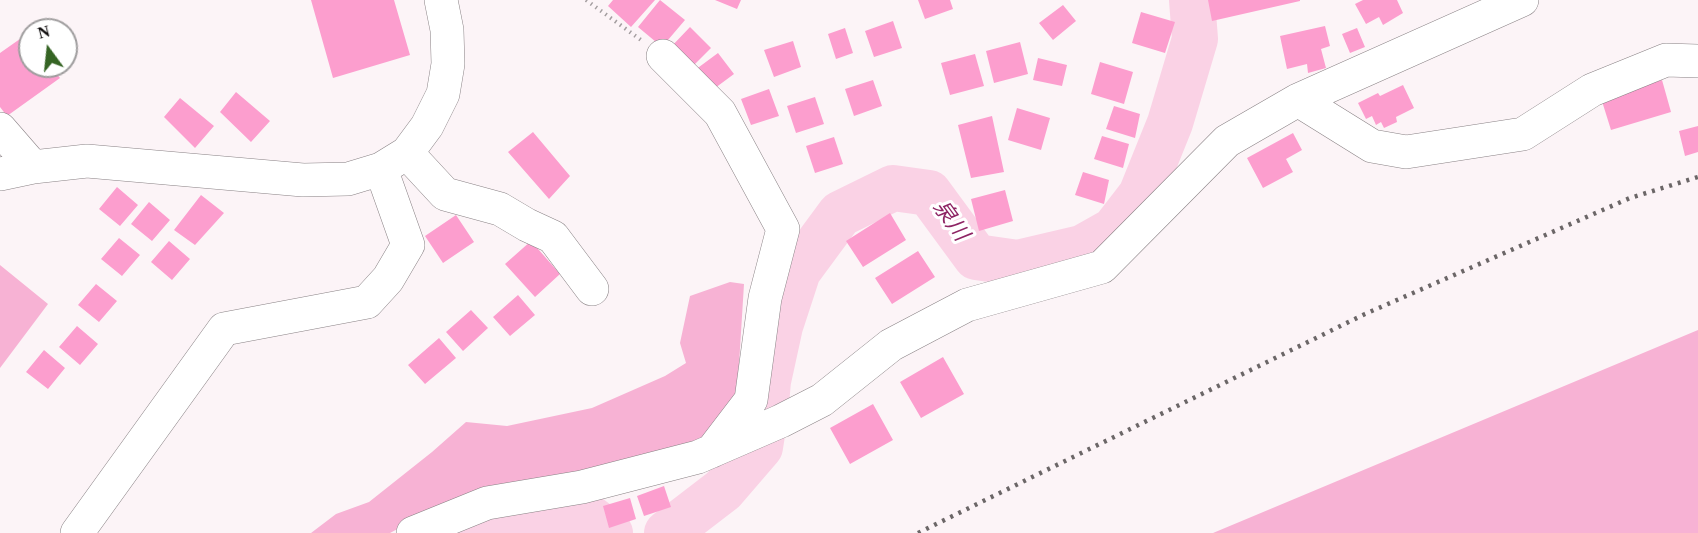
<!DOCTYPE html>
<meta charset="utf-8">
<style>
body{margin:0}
#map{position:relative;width:1698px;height:533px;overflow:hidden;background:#fcf4f7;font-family:"Times New Roman",serif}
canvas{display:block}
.north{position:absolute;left:18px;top:18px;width:60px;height:60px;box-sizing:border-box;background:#fff;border:2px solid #9f9d9e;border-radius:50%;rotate:345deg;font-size:16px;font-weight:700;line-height:24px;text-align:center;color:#0e0b0c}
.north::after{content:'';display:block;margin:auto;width:21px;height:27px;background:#356424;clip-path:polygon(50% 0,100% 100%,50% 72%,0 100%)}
</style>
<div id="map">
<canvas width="1698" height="533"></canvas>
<div class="north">N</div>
</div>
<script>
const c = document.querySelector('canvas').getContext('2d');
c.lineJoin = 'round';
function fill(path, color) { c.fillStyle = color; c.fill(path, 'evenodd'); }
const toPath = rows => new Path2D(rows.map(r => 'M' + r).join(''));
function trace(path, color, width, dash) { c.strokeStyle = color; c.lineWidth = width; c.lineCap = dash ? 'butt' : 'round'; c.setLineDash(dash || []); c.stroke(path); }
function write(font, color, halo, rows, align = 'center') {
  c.font = font + ' "Times New Roman","Noto Sans JP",serif'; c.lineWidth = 6; c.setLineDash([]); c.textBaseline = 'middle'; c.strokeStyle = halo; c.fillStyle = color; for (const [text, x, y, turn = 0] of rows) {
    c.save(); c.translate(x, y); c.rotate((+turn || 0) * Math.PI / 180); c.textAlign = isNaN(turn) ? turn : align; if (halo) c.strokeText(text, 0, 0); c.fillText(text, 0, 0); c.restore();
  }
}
const green = toPath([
 [0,265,48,304,0,368],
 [730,282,744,284,737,397,724,424,687,450,403,526,390,533,311,533,336,514,369,502,432,452,466,422,507,426,592,408,665,376,686,363,680,343,690,296],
 [1698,330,1698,533,1213,533]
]);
const river = toPath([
 [461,533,468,530,521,520,581,511,610,533],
 [667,533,723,490,760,447,765,415,768,381,780,326,798,271,840,214,893,188,929,193,976,257,1018,263,1082,248,1114,230,1141,195,1170,123,1195,39,1192,0]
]);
const building = toPath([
 [311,0,394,0,410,55,333,78],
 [613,0,655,0,631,27,608,6],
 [660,0,685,20,662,47,638,27],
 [715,0,741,0,737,9],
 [918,0,950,0,953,9,925,19],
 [1208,0,1300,0,1300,1,1212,21],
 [1363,0,1397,0,1403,13,1383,25,1379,17,1366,24,1355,4],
 [1063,5,1076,21,1053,40,1039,23],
 [1141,12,1175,22,1165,53,1132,43],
 [893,21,902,48,874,57,865,31],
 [1325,26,1330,46,1321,49,1326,68,1308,73,1307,64,1287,69,1280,36],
 [690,27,711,48,691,68,670,48],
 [845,28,853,53,836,59,828,34],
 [1357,28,1365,47,1350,53,1342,34],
 [27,34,30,37,30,66,51,66,60,78,7,116,0,107,0,53],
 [793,41,801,67,774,77,764,50],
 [1020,42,1028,74,994,83,986,51],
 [718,53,734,74,711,91,695,70],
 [975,54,984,86,950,95,941,63],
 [1038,58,1067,65,1062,86,1033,80],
 [1100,62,1133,72,1124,104,1091,94],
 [873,80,882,106,854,116,845,89],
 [1662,80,1671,112,1611,130,1601,98],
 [1403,85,1414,108,1396,117,1397,122,1384,128,1381,122,1376,125,1372,116,1366,119,1358,103,1378,93,1380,96],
 [769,89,779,116,751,125,741,99],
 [236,92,270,121,251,142,220,112],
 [815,97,824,124,796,133,787,106],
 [180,98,214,126,195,148,164,117],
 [1114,106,1140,114,1135,138,1106,129],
 [1017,108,1050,118,1041,150,1008,140],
 [992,116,1004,172,971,178,958,125],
 [1698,126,1698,152,1685,156,1679,131],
 [533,132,570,176,549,199,508,152],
 [1293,133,1302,150,1286,159,1293,172,1263,188,1247,158],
 [1102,136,1129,144,1123,168,1094,159],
 [834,137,843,164,815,173,806,146],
 [1083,172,1109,180,1104,204,1075,195],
 [117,187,138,205,120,226,99,209],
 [1005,190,1013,221,979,231,971,199],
 [201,195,224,213,195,245,174,230],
 [149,202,170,220,152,241,131,224],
 [890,213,906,240,863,267,846,241],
 [456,215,474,242,443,263,425,236],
 [119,238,140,255,122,276,101,259],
 [169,241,190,259,172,280,151,262],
 [531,241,560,274,535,297,505,264],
 [918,251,935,277,892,304,875,278],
 [96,284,117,301,99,322,78,305],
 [518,295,535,315,510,336,493,317],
 [471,310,488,328,463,351,446,332],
 [77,326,98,344,80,365,59,347],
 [439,338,456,358,425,384,408,365],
 [44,350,65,368,48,389,26,372],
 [943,357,964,394,921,418,900,382],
 [873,404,893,440,850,464,830,428],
 [664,486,671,507,644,516,637,496],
 [630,498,636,519,609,528,603,506]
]);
const path = toPath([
 [586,0,641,40]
]);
const minor = toPath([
 [663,56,720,113,783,229,765,298,751,400,712,451],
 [1298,100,1372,146,1406,152,1523,134,1592,90,1666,60,1698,61],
 [0,129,33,167],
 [407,153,445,194,500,209,527,225,553,237,592,289],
 [0,174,33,167,87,161,303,180,348,179,381,169,407,153,427,126,443,94,448,64,447,30,441,0],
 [77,533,224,329,367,302,388,279,408,245,381,169],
 [413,533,487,503,582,487,698,457,781,421,822,400,891,345,967,305,1102,267,1227,141,1298,100,1522,0]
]);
const rail = toPath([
 [918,533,1365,314,1630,198,1698,177]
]);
const waterNames = [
 ["泉川",950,221,54]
];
fill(green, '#f7b2d4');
trace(river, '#fad2e5', 46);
fill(building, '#fc9ece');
trace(minor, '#898285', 34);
trace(path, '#a49ea0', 4, [1.5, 4.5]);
trace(minor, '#fff', 33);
trace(rail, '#6b6667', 4.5, [3, 6]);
write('italic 22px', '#8e2464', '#fff', waterNames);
</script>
